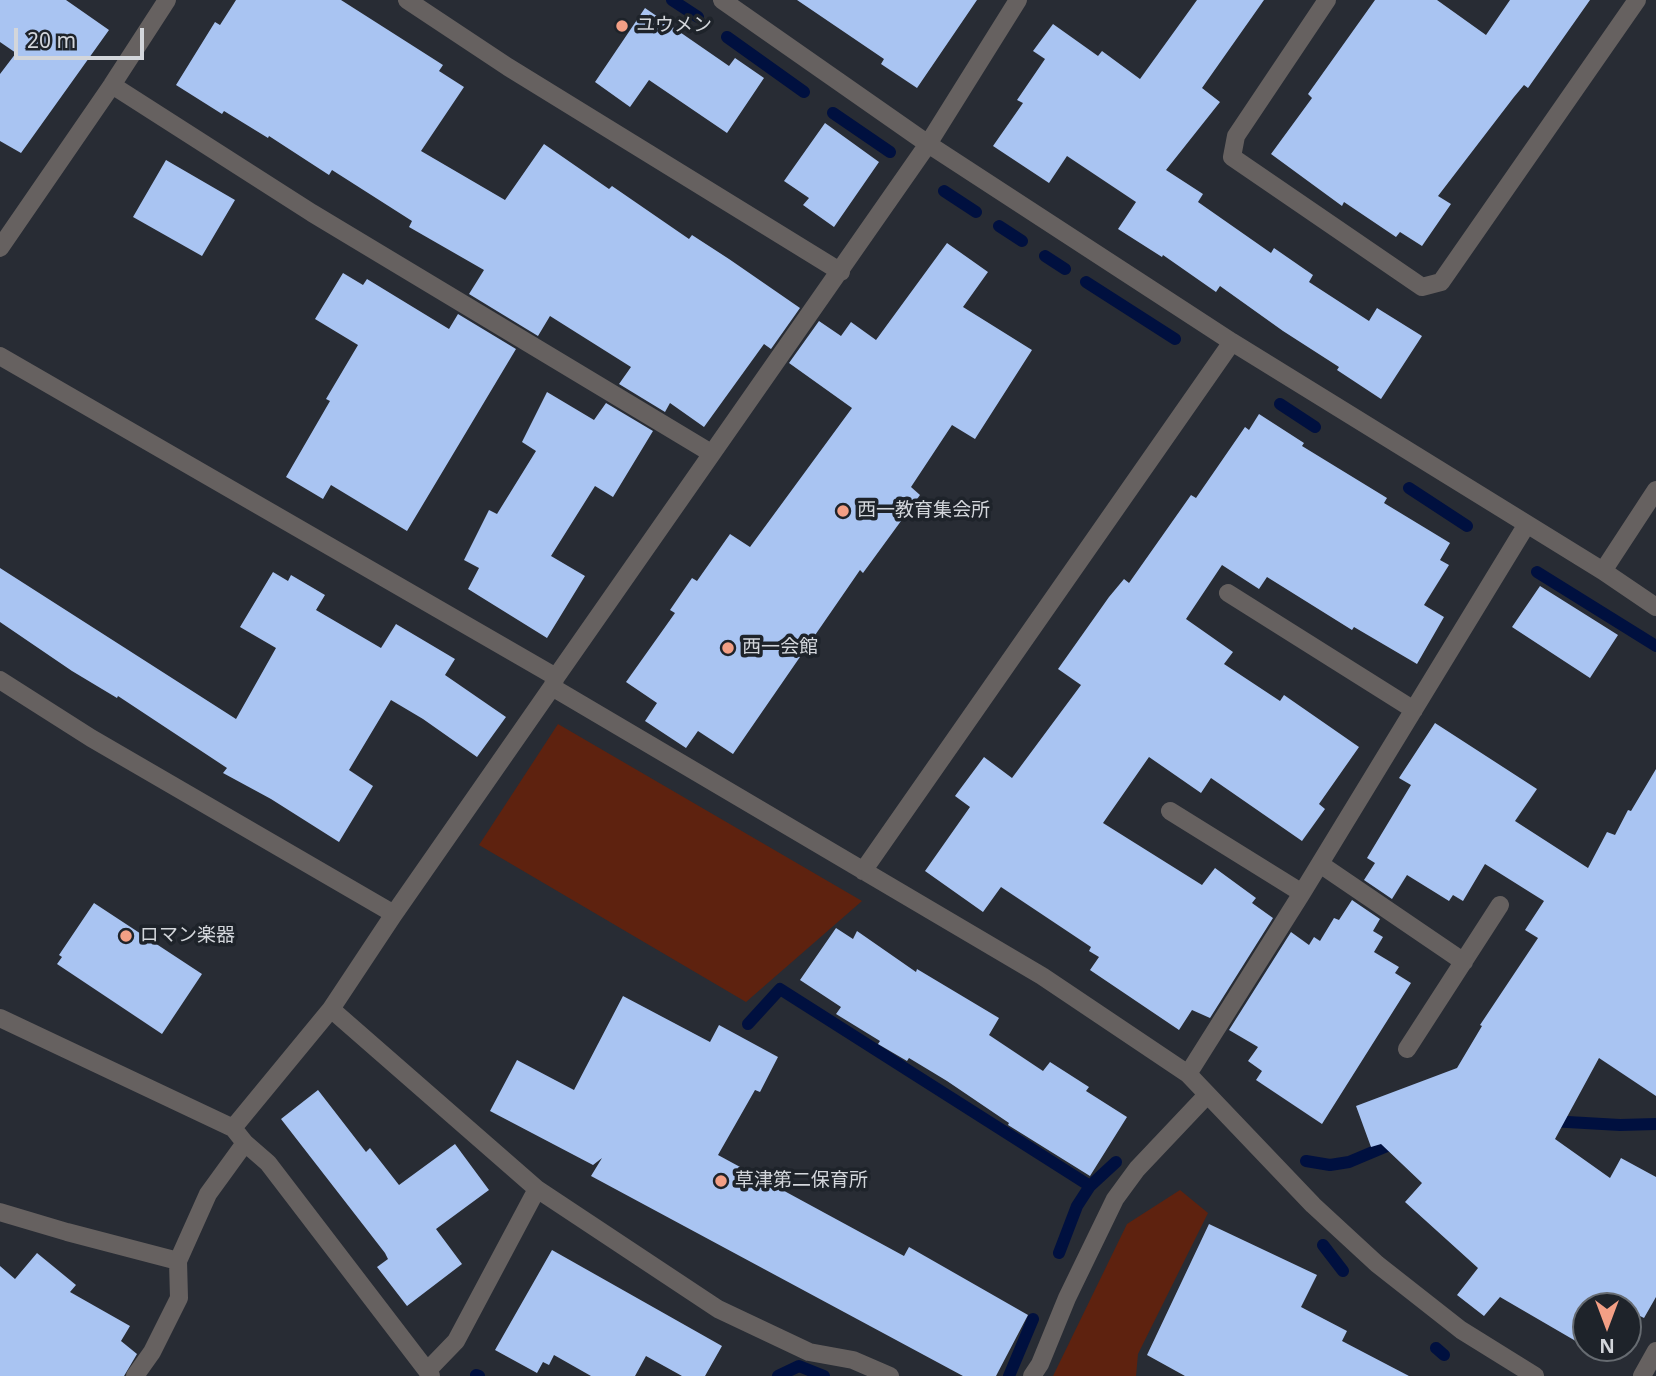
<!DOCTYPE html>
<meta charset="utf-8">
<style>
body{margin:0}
#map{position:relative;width:1656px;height:1376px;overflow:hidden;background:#282c34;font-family:"Noto Sans",sans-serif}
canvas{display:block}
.north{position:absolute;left:1572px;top:1292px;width:70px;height:70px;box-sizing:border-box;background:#1e232a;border:2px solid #666b71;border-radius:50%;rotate:180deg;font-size:19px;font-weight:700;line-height:28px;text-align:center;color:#d3d6db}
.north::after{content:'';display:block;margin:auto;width:24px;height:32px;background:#f39f85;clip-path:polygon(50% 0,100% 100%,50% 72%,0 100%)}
.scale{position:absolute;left:14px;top:28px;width:130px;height:32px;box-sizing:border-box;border:4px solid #d3d6db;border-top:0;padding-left:9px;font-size:21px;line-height:24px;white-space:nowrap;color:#d3d6db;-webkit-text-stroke:5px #1e232a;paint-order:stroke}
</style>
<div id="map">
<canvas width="1656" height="1376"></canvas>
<div class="north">N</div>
<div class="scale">20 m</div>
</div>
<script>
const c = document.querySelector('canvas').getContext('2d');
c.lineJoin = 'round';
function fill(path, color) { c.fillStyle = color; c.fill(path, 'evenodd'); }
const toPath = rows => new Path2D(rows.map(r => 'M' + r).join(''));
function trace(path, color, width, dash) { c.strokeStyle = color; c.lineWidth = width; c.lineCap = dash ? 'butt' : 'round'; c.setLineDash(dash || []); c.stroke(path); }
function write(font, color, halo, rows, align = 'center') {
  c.font = font + ' "Noto Sans","Noto Sans JP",sans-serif'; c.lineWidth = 7; c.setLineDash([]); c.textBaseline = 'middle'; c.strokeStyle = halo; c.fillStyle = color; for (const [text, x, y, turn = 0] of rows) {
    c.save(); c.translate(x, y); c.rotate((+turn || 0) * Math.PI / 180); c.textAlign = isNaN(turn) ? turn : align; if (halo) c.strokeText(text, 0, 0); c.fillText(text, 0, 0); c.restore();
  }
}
const green = toPath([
 [558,724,862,901,746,1002,479,845],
 [1180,1190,1208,1213,1138,1354,1136,1376,1053,1376,1127,1224]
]);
const stream = toPath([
 [672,0,698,17],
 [727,37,804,92],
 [833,113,890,152],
 [944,191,976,212],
 [999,226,1022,241],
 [1045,256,1065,269],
 [1086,282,1175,339],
 [1280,404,1315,427],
 [1409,488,1467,526],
 [1537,572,1656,646],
 [748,1024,780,989,1090,1186],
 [1550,1121,1620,1125,1656,1124],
 [1306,1161,1330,1165,1349,1162,1399,1141],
 [1323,1245,1343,1271],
 [1059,1253,1077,1206,1090,1186,1116,1162],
 [1436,1348,1444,1355],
 [476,1375,479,1376],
 [778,1376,799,1366,824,1376],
 [1009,1376,1033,1319]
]);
const building = toPath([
 [0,0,66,0,109,30,21,153,0,141,0,74,16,53,0,42],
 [236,0,341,0,443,65,439,71,464,87,421,151,505,200,544,144,609,189,612,186,689,239,692,235,729,259,800,308,771,349,764,344,704,427,670,403,665,412,619,384,631,367,550,316,538,336,469,294,484,270,409,227,412,221,332,170,329,175,269,136,268,138,224,111,222,114,176,85,215,22,220,25],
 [797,0,977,0,917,88,881,64,884,59],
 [1197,0,1264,0,1202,88,1220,102,1166,170,1203,194,1198,202,1271,253,1274,248,1313,275,1309,282,1369,321,1377,308,1422,336,1381,399,1337,370,1339,367,1283,331,1220,286,1216,292,1163,255,1162,257,1118,229,1136,202,1067,156,1049,183,993,146,1023,103,1017,100,1045,59,1033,51,1053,24,1098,56,1102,51,1140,79],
 [1375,0,1437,0,1486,35,1510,0,1590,0,1528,88,1524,85,1514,97,1438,196,1451,204,1422,246,1400,232,1396,237,1344,202,1342,206,1271,154,1312,98,1308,94],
 [645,8,729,66,735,58,764,78,727,133,649,80,630,107,595,82],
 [825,123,879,162,834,227,803,205,809,198,784,181],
 [166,160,235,200,202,256,133,217],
 [947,243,988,272,963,307,1032,350,975,439,952,425,911,487,920,495,863,573,860,570,733,754,698,731,686,748,645,721,657,703,626,682,675,613,670,610,692,578,697,581,730,534,750,547,852,408,789,363,819,321,841,336,851,322,876,340],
 [343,273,363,285,367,279,449,329,458,314,516,349,407,531,331,485,323,499,286,477,330,401,326,399,358,345,315,319],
 [547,392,594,420,606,403,653,431,613,497,595,486,551,556,585,576,547,638,468,589,479,568,464,560,489,510,497,514,536,451,522,442],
 [1259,414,1304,443,1302,446,1387,498,1384,503,1450,543,1440,560,1449,565,1424,605,1444,617,1417,664,1354,627,1352,630,1267,577,1259,589,1222,565,1186,619,1233,652,1224,664,1280,701,1284,695,1359,747,1319,804,1325,809,1302,841,1211,778,1201,793,1149,757,1103,823,1202,885,1215,868,1256,898,1252,903,1273,918,1210,1018,1192,1010,1179,1030,1090,970,1099,957,1089,951,1091,947,1001,887,983,912,925,871,970,807,955,796,984,757,1012,778,1081,685,1058,669,1109,597,1124,579,1129,583,1191,495,1196,498,1245,427,1249,430],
 [0,568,236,719,276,648,240,627,273,572,288,581,291,575,325,595,316,610,381,648,396,624,455,659,445,675,506,717,477,757,423,719,391,700,349,770,373,786,339,842,271,799,223,773,227,768,118,696,117,698,72,671,0,622],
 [1540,586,1618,635,1590,678,1512,627],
 [1435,723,1537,789,1515,821,1588,868,1607,832,1615,835,1628,810,1631,811,1656,769,1656,1096,1599,1058,1555,1139,1610,1178,1621,1158,1656,1177,1656,1297,1644,1318,1638,1315,1628,1331,1628,1306,1586,1306,1586,1347,1500,1297,1484,1316,1457,1295,1478,1268,1405,1202,1422,1183,1381,1144,1371,1147,1356,1106,1457,1068,1482,1026,1480,1025,1538,938,1525,930,1544,901,1485,864,1463,901,1453,895,1449,901,1407,875,1392,899,1364,880,1375,863,1367,858,1411,785,1399,778],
 [1352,900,1380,919,1373,931,1383,937,1374,952,1399,967,1395,973,1411,983,1322,1124,1256,1080,1262,1071,1248,1061,1258,1047,1229,1030,1291,932,1309,945,1314,937,1320,941,1334,918,1339,920],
 [94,903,202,974,162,1034,57,964,62,957,59,955],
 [836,928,853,939,857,931,916,972,917,969,999,1018,989,1035,1043,1071,1050,1062,1089,1087,1086,1091,1127,1117,1090,1176,1008,1125,1009,1123,947,1081,909,1058,907,1061,878,1044,880,1041,836,1014,841,1007,800,980],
 [623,996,710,1042,719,1025,778,1057,760,1092,755,1090,718,1155,904,1256,909,1247,1028,1315,996,1376,963,1376,591,1176,602,1158,593,1165,490,1111,517,1060,574,1090],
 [318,1090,366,1152,370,1148,399,1185,455,1144,489,1190,436,1229,462,1264,407,1306,377,1267,388,1259,385,1253,281,1119],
 [1209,1224,1317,1275,1301,1307,1347,1331,1342,1341,1409,1376,1185,1376,1147,1355],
 [552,1250,722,1346,705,1376,682,1376,646,1356,635,1376,591,1376,554,1355,549,1365,543,1362,537,1373,495,1350],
 [37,1253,76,1285,70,1292,130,1326,121,1341,137,1354,124,1376,0,1376,0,1266,15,1279],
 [1588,1348,1618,1348,1611,1361]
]);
const minor = toPath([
 [407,0,508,67,841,272],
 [722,0,928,144,1232,342,1603,571,1656,607],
 [1327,0,1236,136,1232,157,1422,287,1441,282,1637,0],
 [112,85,312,213,711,453],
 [0,248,112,85,167,0],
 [0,356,556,677],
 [1603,571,1656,490],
 [1228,593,1414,710],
 [0,680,91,738,394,914],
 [552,687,1042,976,1188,1074,1313,1205,1377,1264,1461,1330,1535,1376],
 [1170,811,1302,893],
 [1320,864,1464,962],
 [863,871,1232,342],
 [331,1009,537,1189,718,1309,809,1352,853,1360,890,1376],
 [0,1018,233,1128,245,1143,268,1163,431,1376],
 [1407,1049,1500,905],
 [1188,1074,1302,893,1527,524],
 [233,1128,331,1009,394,914,552,687,556,677,928,144,1018,0],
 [0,1212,67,1232,178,1261],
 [427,1371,456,1341,537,1189],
 [135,1376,152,1352,179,1298,178,1261,208,1194,245,1143],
 [1032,1376,1040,1364,1067,1298,1115,1199,1137,1169,1207,1095],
 [1642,1376,1656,1351]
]);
const markers = [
 [622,26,7,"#f39f85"],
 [843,511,7,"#f39f85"],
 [728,648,7,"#f39f85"],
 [126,936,7,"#f39f85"],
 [721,1181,7,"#f39f85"]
];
const poiNames = [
 ["ユウメン",636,26],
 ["西一教育集会所",857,511],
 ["西一会館",742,648],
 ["ロマン楽器",140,936],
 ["草津第二保育所",735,1181]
];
fill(green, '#5e220f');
trace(stream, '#00103f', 12);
fill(building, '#a9c4f2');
trace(minor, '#666160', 18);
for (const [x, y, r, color] of markers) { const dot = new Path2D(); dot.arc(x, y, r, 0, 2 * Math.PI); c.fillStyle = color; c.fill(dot); trace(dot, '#1e232a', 2.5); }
write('19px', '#d3d6db', '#1e232a', poiNames, 'left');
</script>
